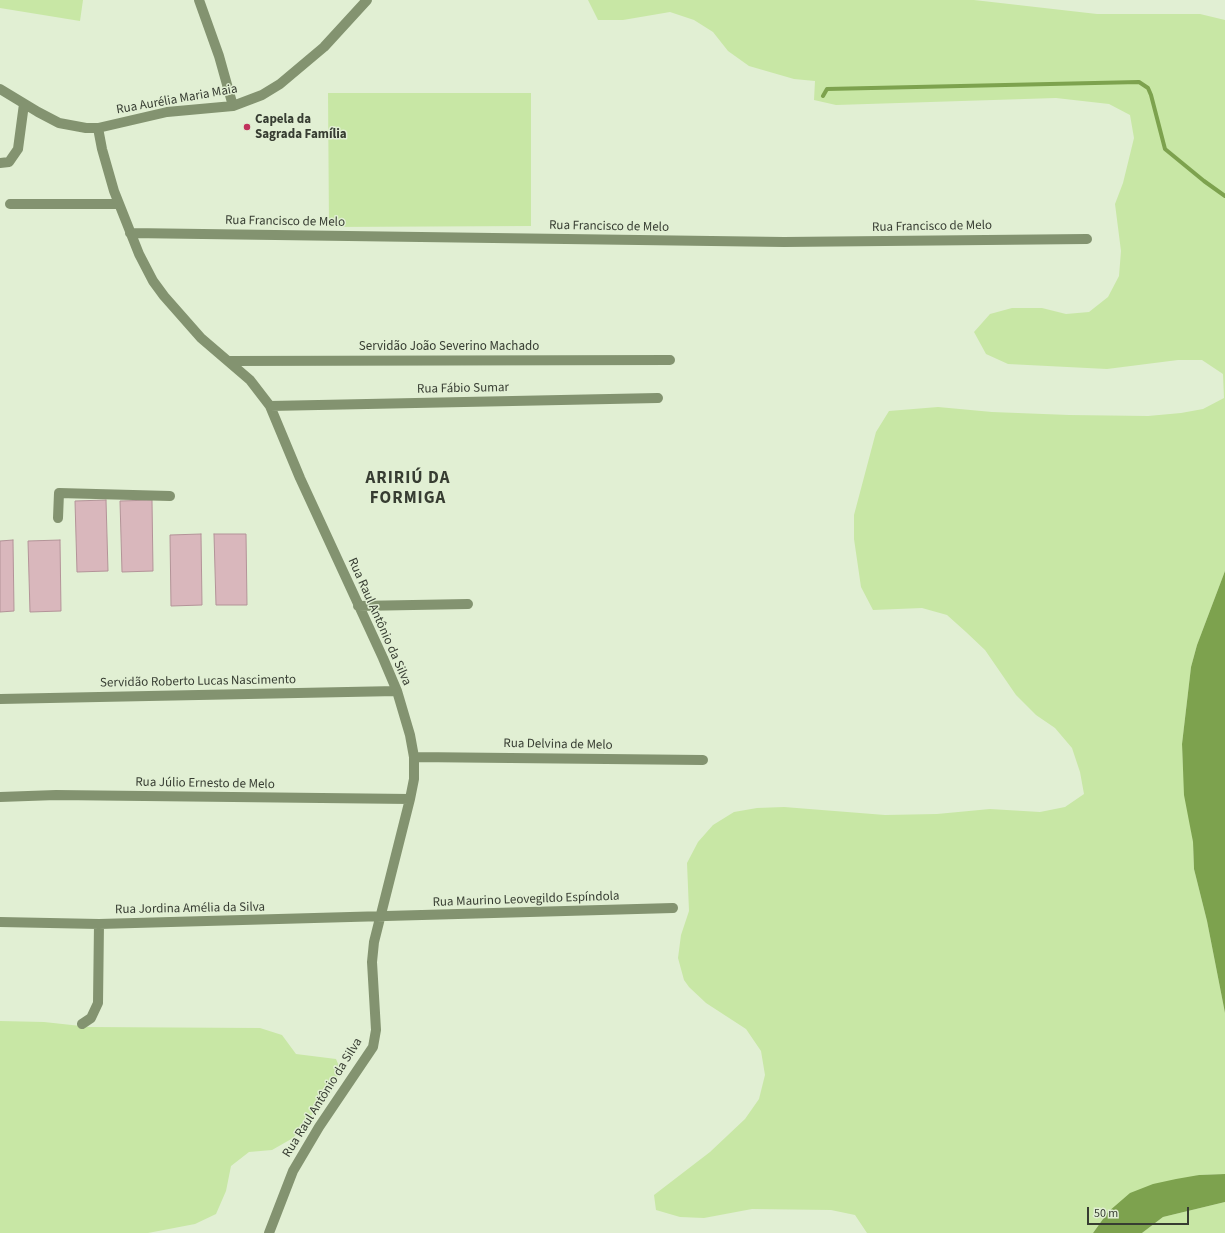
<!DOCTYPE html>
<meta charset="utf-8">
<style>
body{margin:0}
#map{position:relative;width:1225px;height:1233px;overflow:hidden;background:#e1efd3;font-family:"Source Sans 3",sans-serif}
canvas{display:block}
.scale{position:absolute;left:1087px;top:1207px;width:102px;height:18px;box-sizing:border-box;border:2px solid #373d32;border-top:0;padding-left:5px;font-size:12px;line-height:14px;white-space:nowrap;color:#373d32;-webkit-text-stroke:3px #e1efd3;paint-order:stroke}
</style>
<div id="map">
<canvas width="1225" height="1233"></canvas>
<div class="scale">50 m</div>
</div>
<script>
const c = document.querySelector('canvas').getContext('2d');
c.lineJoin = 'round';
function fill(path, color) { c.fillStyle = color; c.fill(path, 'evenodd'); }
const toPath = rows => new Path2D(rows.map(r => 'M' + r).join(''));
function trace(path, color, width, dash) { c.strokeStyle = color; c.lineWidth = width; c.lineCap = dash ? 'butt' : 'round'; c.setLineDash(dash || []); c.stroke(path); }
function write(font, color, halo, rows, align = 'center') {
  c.font = font + ' "Source Sans 3",sans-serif'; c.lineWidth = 3; c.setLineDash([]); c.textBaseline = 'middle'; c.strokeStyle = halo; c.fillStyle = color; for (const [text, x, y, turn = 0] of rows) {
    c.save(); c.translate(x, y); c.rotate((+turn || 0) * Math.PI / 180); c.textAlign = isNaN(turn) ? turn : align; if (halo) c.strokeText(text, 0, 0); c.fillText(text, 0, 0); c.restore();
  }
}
const green = toPath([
 [0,0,83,0,80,21,0,8],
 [588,0,974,0,1097,14,1200,14,1225,20,1225,571,1197,645,1191,667,1182,744,1183,769,1193,842,1194,869,1207,921,1225,1013,1225,1174,1199,1175,1108,1212,1093,1233,867,1233,855,1215,831,1210,752,1209,704,1218,680,1217,656,1210,654,1195,710,1152,745,1119,759,1099,765,1075,761,1051,746,1029,706,1003,689,987,684,980,678,958,681,935,689,911,687,863,698,842,713,825,734,812,757,808,784,807,885,815,937,814,990,809,1040,812,1065,807,1084,794,1080,772,1072,748,1055,728,1036,715,1016,695,985,650,966,632,947,615,922,608,873,610,861,587,854,539,854,515,876,432,889,411,938,407,992,412,1069,415,1148,416,1181,413,1203,409,1224,398,1223,374,1202,360,1178,360,1107,369,1008,364,986,354,974,332,990,314,1012,308,1042,308,1066,314,1089,312,1108,297,1119,276,1121,251,1115,204,1123,183,1134,138,1130,115,1109,104,1056,98,836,105,814,100,815,81,794,79,749,66,728,51,713,32,694,20,670,12,623,20,598,20],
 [328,93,531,93,531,226,329,227],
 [0,1021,44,1022,90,1027,260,1028,282,1035,296,1054,336,1059,341,1071,309,1119,293,1138,272,1150,249,1152,231,1166,226,1191,216,1214,195,1224,148,1233,0,1233],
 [1225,1202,1225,1233,1142,1233,1163,1217]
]);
const water = toPath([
 [1225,571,1225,1013,1207,921,1194,869,1193,842,1184,795,1182,744,1191,667,1197,645],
 [1225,1174,1225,1202,1163,1217,1142,1233,1093,1233,1108,1212,1130,1193,1153,1184,1176,1179,1199,1175]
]);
const stream = toPath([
 [823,96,827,89,1139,82,1148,88,1151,95,1165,149,1204,181,1225,196]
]);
const building = toPath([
 [106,500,108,571,77,572,75,501,106,500],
 [152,500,153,571,122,572,120,501,152,500],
 [201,534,202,605,171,606,170,535,201,534],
 [214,534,246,534,247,605,216,605,214,534],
 [13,540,14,611,0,612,0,541,13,540],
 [60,540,61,611,30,612,28,541,60,540]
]);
const minor = toPath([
 [199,0,219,56,233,106],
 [0,89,38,112,59,123,86,128,98,128,167,112,233,106,262,95,280,84,324,47,367,0],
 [98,128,102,149,114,191,139,254,153,281,164,296,201,338,250,380,270,406,300,478,383,658,397,691,410,735,414,757,414,779,410,799,374,942,372,962,376,1030,373,1047,319,1127,293,1171,269,1233],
 [0,163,9,162,18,149,24,104],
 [10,204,119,204],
 [130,233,784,242,1087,239],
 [228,361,670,360],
 [270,406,658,398],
 [58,518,59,493,170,496],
 [358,606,468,604],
 [0,699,397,691],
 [414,757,703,760],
 [0,797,56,795,410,799],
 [0,922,99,924,673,908],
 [82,1024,91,1018,98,1003,99,924]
]);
const markers = [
 [247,127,4,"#c0325c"]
];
const streetNames = [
 ["Rua Aurélia Maria Maia",177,100,-10],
 ["Rua Francisco de Melo",285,222,1],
 ["Rua Francisco de Melo",609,227,1],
 ["Rua Francisco de Melo",932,227,-1],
 ["Servidão João Severino Machado",449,347],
 ["Rua Fábio Sumar",463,389,-1],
 ["Rua Raul Antônio da Silva",379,622,66],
 ["Servidão Roberto Lucas Nascimento",198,682,-1],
 ["Rua Delvina de Melo",558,745,1],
 ["Rua Júlio Ernesto de Melo",205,784,1],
 ["Rua Maurino Leovegildo Espíndola",526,900,-2],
 ["Rua Jordina Amélia da Silva",190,909,-1],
 ["Rua Raul Antônio da Silva",323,1098,-58]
];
const poiNames = [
 ["Capela da",255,120],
 ["Sagrada Família",255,135]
];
const districtNames = [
 ["ARIRIÚ DA",408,479],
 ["FORMIGA",408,499]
];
fill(green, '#c8e7a5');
fill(water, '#7da24e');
trace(stream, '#7da24e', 4);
fill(building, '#d9b7bc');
trace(building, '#b39398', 1);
trace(minor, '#839370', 10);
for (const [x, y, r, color] of markers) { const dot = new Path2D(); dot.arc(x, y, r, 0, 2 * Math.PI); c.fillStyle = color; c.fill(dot); trace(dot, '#e1efd3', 1.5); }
write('13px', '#373d32', '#e1efd3', streetNames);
write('bold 13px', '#373d32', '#e1efd3', poiNames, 'left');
c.letterSpacing = '1px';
write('bold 17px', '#373d32', '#e1efd3', districtNames);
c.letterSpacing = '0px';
</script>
